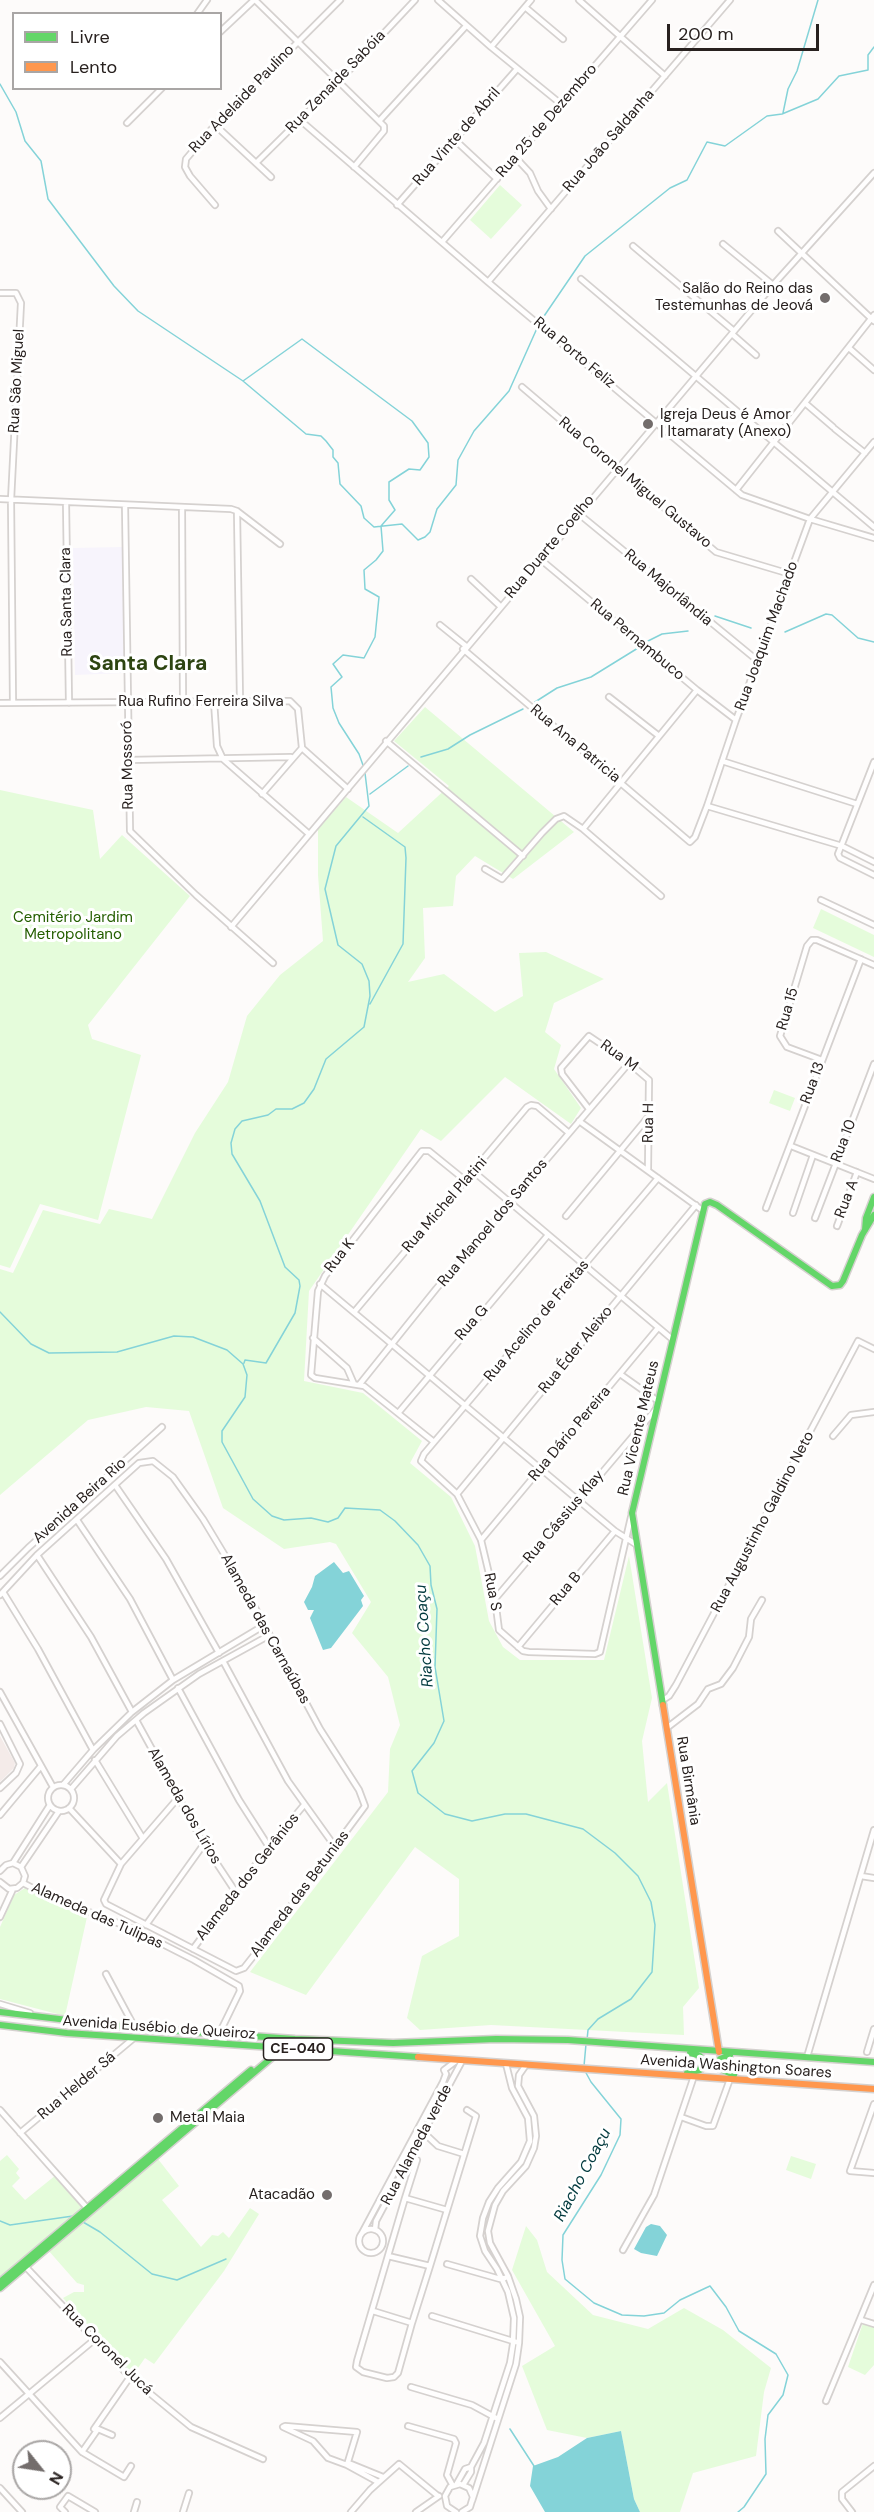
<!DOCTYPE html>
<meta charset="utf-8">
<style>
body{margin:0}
#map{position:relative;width:874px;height:2512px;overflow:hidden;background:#fdfbfa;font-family:"DM Sans",sans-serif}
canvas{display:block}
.legend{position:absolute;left:12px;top:12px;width:210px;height:78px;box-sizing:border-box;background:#fff;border:2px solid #a9a6a5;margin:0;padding:8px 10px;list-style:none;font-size:18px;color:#28211f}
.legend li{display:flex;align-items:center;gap:12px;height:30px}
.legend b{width:30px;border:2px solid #a9a6a5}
.north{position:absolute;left:12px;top:2440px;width:60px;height:60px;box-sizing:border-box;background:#fff;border:2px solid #a9a6a5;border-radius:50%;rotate:120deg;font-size:16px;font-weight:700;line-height:24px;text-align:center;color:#28211f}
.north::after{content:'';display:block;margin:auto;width:21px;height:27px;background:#736d6c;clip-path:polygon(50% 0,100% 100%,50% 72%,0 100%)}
.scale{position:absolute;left:667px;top:24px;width:152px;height:27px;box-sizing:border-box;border:3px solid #28211f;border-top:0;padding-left:8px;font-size:18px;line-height:21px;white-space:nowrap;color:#28211f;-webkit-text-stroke:4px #fff;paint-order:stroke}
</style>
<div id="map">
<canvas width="874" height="2512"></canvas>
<ul class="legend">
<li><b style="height:8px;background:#63d668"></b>Livre</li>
<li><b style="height:8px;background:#ff974d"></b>Lento</li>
</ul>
<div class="north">N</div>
<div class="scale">200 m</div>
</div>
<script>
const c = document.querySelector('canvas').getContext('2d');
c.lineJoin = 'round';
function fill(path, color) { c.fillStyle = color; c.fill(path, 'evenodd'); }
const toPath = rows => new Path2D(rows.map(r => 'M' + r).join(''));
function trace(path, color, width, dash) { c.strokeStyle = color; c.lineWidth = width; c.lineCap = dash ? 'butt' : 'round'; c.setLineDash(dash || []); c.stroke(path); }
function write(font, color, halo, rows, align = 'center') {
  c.font = font + ' "DM Sans",sans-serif'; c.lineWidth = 6; c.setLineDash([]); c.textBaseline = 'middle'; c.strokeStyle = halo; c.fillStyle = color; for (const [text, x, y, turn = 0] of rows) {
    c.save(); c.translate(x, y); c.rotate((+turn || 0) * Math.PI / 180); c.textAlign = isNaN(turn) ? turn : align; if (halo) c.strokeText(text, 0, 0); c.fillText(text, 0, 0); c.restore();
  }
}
const commercial = toPath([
 [0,1736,15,1763,14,1768,0,1782]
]);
const industrial = toPath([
 [122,547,124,673,75,675,73,548]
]);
const green = toPath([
 [500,185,522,205,491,239,470,220],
 [425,707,574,832,513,879,475,856,456,876,453,906,423,908,425,958,408,982,444,974,495,1012,523,996,519,953,546,952,604,979,554,1003,545,1032,561,1045,554,1069,581,1108,571,1124,505,1077,441,1141,421,1129,309,1291,304,1381,363,1393,422,1441,410,1463,451,1497,475,1546,489,1621,503,1647,520,1660,604,1660,629,1556,652,1698,642,1741,648,1802,667,1783,699,1988,683,2007,684,2035,491,2025,420,2030,407,2018,422,1956,459,1936,459,1879,415,1847,306,1995,250,1972,388,1792,390,1749,400,1725,388,1677,352,1633,371,1602,336,1544,330,1542,284,1549,223,1508,189,1411,146,1407,88,1420,0,1495,0,1269,13,1273,43,1210,100,1224,109,1209,152,1219,195,1133,228,1082,247,1016,280,975,323,941,318,875,318,829,346,797,398,833,449,786,394,741],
 [0,790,93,810,100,859,122,835,190,896,88,1025,92,1039,141,1055,98,1220,40,1204,10,1268,0,1265],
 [821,909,874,935,874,957,813,928],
 [774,1090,795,1098,790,1111,769,1103],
 [25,1888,49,1902,87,1917,65,2016,0,1999,0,1927,14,1895],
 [7,2155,19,2169,16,2173,20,2178,12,2186,25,2200,56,2175,85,2208,0,2280,0,2161],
 [791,2156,816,2164,811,2179,786,2170],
 [158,2159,179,2186,162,2200,201,2247,212,2235,218,2236,223,2232,229,2238,250,2208,259,2214,224,2271,154,2364,145,2358,133,2375,63,2298,74,2292,84,2292,84,2285,77,2283,48,2250],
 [526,2226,537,2240,547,2272,593,2315,648,2329,684,2308,723,2330,771,2368,764,2392,756,2456,693,2473,680,2512,640,2512,634,2499,621,2431,587,2438,547,2430,522,2366,555,2346,512,2270],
 [863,2323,874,2325,874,2365,865,2375,848,2367]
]);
const water = toPath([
 [334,1562,343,1573,349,1571,364,1596,361,1600,363,1606,331,1648,323,1650,310,1618,314,1610,308,1610,304,1602,312,1587,315,1576],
 [651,2224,660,2226,667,2235,657,2256,641,2253,634,2249,646,2227],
 [621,2431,634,2499,640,2512,545,2512,530,2486,533,2466,558,2457,587,2438]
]);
const stream = toPath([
 [0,84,16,112,25,141,41,161,48,199,114,286,138,311,243,381,306,434,321,436,326,441,333,450,333,457,338,463,340,484,361,506,364,518,374,527,402,524,418,540,425,537,430,532,437,509,456,485,458,460,474,431,509,391,538,326],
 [783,113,788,89,797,71,818,0],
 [540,322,585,256,670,188,687,180,707,142,725,146,767,116,782,114,818,99,839,76,868,70,868,55,874,47],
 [243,381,302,339,412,421,428,443,429,457,420,470,409,469,389,482,389,500,395,510,381,526,383,551,376,560,364,570,365,589,379,597,375,637,364,658,343,655,333,664,342,677,331,687,333,708,339,723,359,754,364,768],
 [715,616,751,628],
 [785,632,826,614,832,615,858,638,874,642],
 [648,641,662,634,688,631],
 [535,702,557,688,591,677,638,648],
 [421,757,448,749,470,735,523,709],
 [370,794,408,766],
 [363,817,405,847,406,858,403,944,370,1004],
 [0,1312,31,1344,49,1353,117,1352,174,1336,193,1337,227,1350,243,1364,247,1375,245,1397,222,1431,222,1442,253,1499,272,1516,284,1520,311,1518,328,1522,338,1518,345,1508,380,1510,395,1521,418,1545,430,1566,431,1585,437,1609,435,1667,444,1721,434,1743,412,1771,418,1793,445,1814,472,1821,505,1814,526,1814,583,1829,615,1853,638,1876,651,1902,655,1925,652,1972,631,1999,598,2019,588,2030,587,2040],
 [244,1363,245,1360,266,1363,295,1313,300,1286,299,1280,285,1267,260,1201,232,1154,231,1143,235,1129,242,1121,268,1115,276,1109,292,1109,304,1103,314,1089,326,1059,364,1027,370,996,369,981,362,964,338,945,325,889,336,846,369,806,365,773],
 [584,2066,586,2044],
 [585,2071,591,2082,621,2119,620,2135,601,2175,563,2235,562,2260,565,2279,594,2303,622,2315,644,2316,664,2313,680,2300,710,2286,726,2307,739,2331,776,2354,788,2375,783,2395,768,2415,765,2439,766,2474,744,2507,738,2512],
 [0,2221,10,2225,73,2216],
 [83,2222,100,2232,152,2274,177,2280,226,2259],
 [510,2429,534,2466]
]);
const street = toPath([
 [255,0,384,126,384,131,354,167],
 [438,0,491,47,561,104],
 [579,0,665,76],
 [525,7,563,39],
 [197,14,207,0],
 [220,32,254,0],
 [491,47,531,0],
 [300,120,488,282,742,495,810,519,874,538],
 [380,120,466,26],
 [127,123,162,88],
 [215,125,271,177],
 [455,140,497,179],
 [516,158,530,173,538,191,551,209],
 [256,163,339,81,415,0],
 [215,205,190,176,185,167,186,159,215,125,340,0],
 [397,205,517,69],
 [778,231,874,321],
 [442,242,652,0],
 [723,244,773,285],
 [633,246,734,331],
 [581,279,874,527],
 [488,282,730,0],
 [0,293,16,293,21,303,11,500,13,703],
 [732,334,756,355],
 [849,348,874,370],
 [522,387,716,552,790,574],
 [805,403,833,427],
 [835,429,865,453],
 [736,490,874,315],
 [0,499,231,509,237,511,280,544],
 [66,502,69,703],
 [125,505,130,831,196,895,273,963],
 [182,507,183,701],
 [237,511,240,700],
 [579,514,758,661],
 [540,559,697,690,736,720],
 [471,579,500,606],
 [440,625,466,646],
 [463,649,690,842,695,837,707,806,736,720,810,519,874,442],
 [609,697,659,736],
 [214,701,217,746,223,759,309,834],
 [0,703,290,701,298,709,302,748,348,789],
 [386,741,523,856],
 [128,760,291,757],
 [722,761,857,804],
 [874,762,838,854,840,858,874,875],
 [262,794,302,748],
 [707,806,842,846,874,862],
 [583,829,697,690],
 [485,869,502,879,542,833,556,819,564,816,583,829,661,896],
 [821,900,874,925],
 [231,927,773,285,874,173],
 [822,1060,787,1047,780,1036,807,946,812,940,817,940,874,965],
 [589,1109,562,1074,561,1068,589,1036,629,1063,649,1080,648,1170],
 [579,1121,702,1210],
 [791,1146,874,1179],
 [474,1172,672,1339],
 [766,1208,861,959],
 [793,1213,813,1155],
 [566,1216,649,1116],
 [815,1218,874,1064],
 [837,1226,857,1172],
 [320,1284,615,1531,637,1545],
 [355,1311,527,1107,531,1105,537,1106,569,1133],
 [313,1338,347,1368,354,1384],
 [620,1374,658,1401],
 [359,1385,436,1289,629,1063],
 [399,1412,548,1235],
 [833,1436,851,1415,874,1412],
 [434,1442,364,1386,315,1378,311,1375,318,1291,325,1276,422,1151,429,1151,466,1181],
 [115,1485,166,1559,219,1653],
 [457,1494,696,1205],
 [631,1517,600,1652,595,1654,529,1652,523,1651,499,1630,495,1599,481,1540,457,1494,421,1461,424,1454,658,1178],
 [77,1520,130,1599,173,1680],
 [481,1540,658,1328],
 [37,1555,91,1637,132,1712],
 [0,1576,28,1548,162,1427],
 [3,1592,38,1649,93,1750],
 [0,1595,37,1555,139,1463,153,1461,173,1477,203,1519,244,1587,320,1729,359,1790,365,1806,259,1949,244,1968,236,1971,106,1904,104,1900,121,1864,178,1798],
 [495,1599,656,1409],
 [518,1647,615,1531],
 [223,1661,288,1781,336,1848],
 [178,1688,239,1800,269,1847],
 [0,1692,53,1787],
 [663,1700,669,1696,676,1685,858,1341,874,1349],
 [136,1720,204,1844,235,1891],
 [0,1724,20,1764,16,1773,0,1788],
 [668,1727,698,1704,708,1689,721,1684,733,1668,749,1637,751,1619,762,1600],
 [95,1760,142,1837],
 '48 1798a13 13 0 1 1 26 0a13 13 0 1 1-26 0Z',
 [63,1785,93,1750,132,1712,173,1680,263,1626],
 [71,1789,117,1736,144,1713,199,1674,268,1636],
 [69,1808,121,1864],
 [0,1815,41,1766],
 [13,1863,50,1805],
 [21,1867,59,1811],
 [0,1871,6,1865,13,1863,21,1867,25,1876,23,1883,17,1888,9,1889,0,1882],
 [861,1876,874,1878],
 [23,1883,50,1897,133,1929,194,1960,239,1986,240,1991,221,2030,220,2038,225,2042],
 [0,1917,13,1889],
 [146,1925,204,1844],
 [193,1949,269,1847,304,1805],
 [106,1974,135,2028],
 [0,2004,30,2013],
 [867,2052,874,2029],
 [807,2057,874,1830],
 [874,2104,850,2171,874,2173],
 [0,2110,88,2209],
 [681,2117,706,2126,713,2126,730,2079],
 [422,2131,438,2146,464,2154],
 [20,2133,134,2038],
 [405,2198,417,2160],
 [447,2210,405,2198,357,2361,356,2367,363,2372,387,2378,394,2377,398,2373,412,2323,430,2266,445,2217,476,2116,467,2110],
 '359 2241a12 12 0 1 1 24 0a12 12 0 1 1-24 0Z',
 [375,2230,376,2221,462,2061],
 [362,2233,443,2082,446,2074,444,2070,456,2061],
 [623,2250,654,2195,694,2076],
 [388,2256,430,2266],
 [447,2264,500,2279,505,2278],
 [24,2265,130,2377,191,2427,263,2459],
 [373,2311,412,2323],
 [432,2316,516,2342],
 [861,2320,874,2324],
 [0,2362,82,2452],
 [411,2387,472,2405,496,2418],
 [826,2401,874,2285],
 [0,2418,94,2340],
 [408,2426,454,2439,456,2443,447,2475,453,2486],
 [94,2429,130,2377],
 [112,2435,98,2429,82,2452,124,2477,131,2466],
 [347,2465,357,2432,285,2426,283,2427,313,2441,328,2458,347,2465,351,2464,383,2477],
 [347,2465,378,2482],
 [456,2485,465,2469,471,2467,484,2443,510,2363,513,2344,514,2318,508,2292,497,2269,485,2251,480,2236,483,2218,489,2202,498,2188,521,2162,530,2141,528,2118,512,2088,506,2064],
 [463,2485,471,2472,471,2467],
 [0,2488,22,2512],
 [472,2501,516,2364,519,2343,520,2317,516,2299,508,2276,490,2243,488,2231,495,2205,503,2191,526,2166,534,2148,536,2136,534,2116,518,2086,519,2075,526,2065],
 [65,2512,60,2507,68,2496,95,2512],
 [134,2512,137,2502],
 [183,2512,189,2493],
 [351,2512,370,2490,399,2464,438,2496],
 [416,2512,439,2496],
 [456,2512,447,2506,445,2496,450,2487,460,2484,469,2488,473,2497,470,2507,462,2512],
 [852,2512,842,2499,842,2492,874,2466]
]);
const fast = toPath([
 [865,1230,866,1218,874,1197],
 [663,1705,632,1513,705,1204,710,1202,717,1205,832,1286,840,1285,843,1281,862,1235,874,1215],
 [0,2012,135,2028,295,2039,393,2043,496,2039,568,2040,874,2062],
 [0,2025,67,2033,418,2057],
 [730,2055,720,2059,718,2068,734,2075],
 [687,2073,700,2070,704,2063,700,2056,690,2053],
 [0,2282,251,2070],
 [0,2288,283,2048]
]);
const slow = toPath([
 [663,1705,719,2052],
 [418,2057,874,2089]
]);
const markers = [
 [825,298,6,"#736d6c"],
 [648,424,6,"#736d6c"],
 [158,2118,6,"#736d6c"],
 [327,2195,6,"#736d6c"]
];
const shields = [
 [298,2049,69]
];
const shieldNames = [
 ["CE-040",298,2049]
];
const streetNames = [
 ["Rua Zenaide Sabóia",336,82,-46],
 ["Rua Adelaide Paulino",242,99,-46],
 ["Rua 25 de Dezembro",547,121,-49],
 ["Rua Vinte de Abril",457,137,-49],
 ["Rua João Saldanha",609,141,-49],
 ["Rua Porto Feliz",574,353,40],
 ["Rua São Miguel",17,381,-87],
 ["Rua Coronel Miguel Gustavo",635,483,40],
 ["Rua Duarte Coelho",550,547,-50],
 ["Rua Majorlândia",668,588,40],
 ["Rua Santa Clara",67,602,-91],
 ["Rua Joaquim Machado",767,636,-70],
 ["Rua Pernambuco",637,640,40],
 ["Rua Rufino Ferreira Silva",201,702],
 ["Rua Ana Patricia",575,744,40],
 ["Rua Mossoró",128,765,-91],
 ["Rua 15",788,1009,-74],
 ["Rua M",619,1056,36],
 ["Rua 13",813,1083,-70],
 ["Rua H",649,1123,-89],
 ["Rua 10",844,1141,-69],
 ["Rua A",847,1199,-69],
 ["Rua Michel Platini",445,1205,-49],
 ["Rua Manoel dos Santos",493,1223,-50],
 ["Rua K",340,1256,-52],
 ["Rua Acelino de Freitas",537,1321,-50],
 ["Rua G",472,1323,-49],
 ["Rua Éder Aleixo",576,1350,-51],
 ["Rua Vicente Mateus",639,1428,-77],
 ["Rua Dário Pereira",570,1434,-50],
 ["Avenida Beira Rio",80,1501,-42],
 ["Rua Cássius Klay",564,1517,-50],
 ["Rua Augustinho Galdino Neto",763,1522,-62],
 ["Rua B",566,1589,-50],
 ["Rua S",492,1592,79],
 ["Alameda das Carnaúbas",265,1629,61],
 ["Rua Birmânia",688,1781,81],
 ["Alameda dos Lírios",184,1806,60],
 ["Alameda dos Gerânios",248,1877,-52],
 ["Alameda das Betunias",300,1894,-53],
 ["Alameda das Tulipas",97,1916,24],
 ["Avenida Eusébio de Queiroz",159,2028,4],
 ["Avenida Washington Soares",736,2067,4],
 ["Rua Helder Sá",77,2086,-40],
 ["Rua Alameda verde",417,2145,-62],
 ["Rua Coronel Jucá",107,2350,45]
];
const poiNames = [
 ["Salão do Reino das",813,289],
 ["Testemunhas de Jeová",813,306],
 ["Igreja Deus é Amor",660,415,"left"],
 ["| Itamaraty (Anexo)",660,432,"left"],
 ["Metal Maia",170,2118,"left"],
 ["Atacadão",315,2195]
];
const parkNames = [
 ["Cemitério Jardim",73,918],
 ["Metropolitano",73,935]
];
const waterNames = [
 ["Riacho Coaçu",425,1636,-94],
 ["Riacho Coaçu",583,2175,-62]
];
const districtNames = [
 ["Santa Clara",148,664]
];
fill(commercial, '#f4ebe9');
fill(industrial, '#f7f4fc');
fill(green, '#e5fcdb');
fill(water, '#84d3d8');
trace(stream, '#84d3d8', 1.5);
trace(street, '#d5d1cf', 8);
trace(fast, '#d5d1cf', 9);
trace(slow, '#d5d1cf', 9);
trace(street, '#fffefe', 4.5);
trace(fast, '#63d668', 6);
trace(slow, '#ff974d', 6);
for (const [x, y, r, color] of markers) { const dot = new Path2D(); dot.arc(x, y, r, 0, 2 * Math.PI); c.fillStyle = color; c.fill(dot); trace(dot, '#fff', 2); }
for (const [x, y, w] of shields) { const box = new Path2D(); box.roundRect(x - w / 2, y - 11, w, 22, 4.5); c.fillStyle = '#fff'; c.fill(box); trace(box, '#28211f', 1.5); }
write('bold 14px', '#28211f', null, shieldNames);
write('15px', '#28211f', '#fff', streetNames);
write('15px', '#28211f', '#fff', poiNames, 'right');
write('15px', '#245e00', '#fff', parkNames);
write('italic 16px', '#023a3e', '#fff', waterNames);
write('bold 21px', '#2d4411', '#fff', districtNames);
</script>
